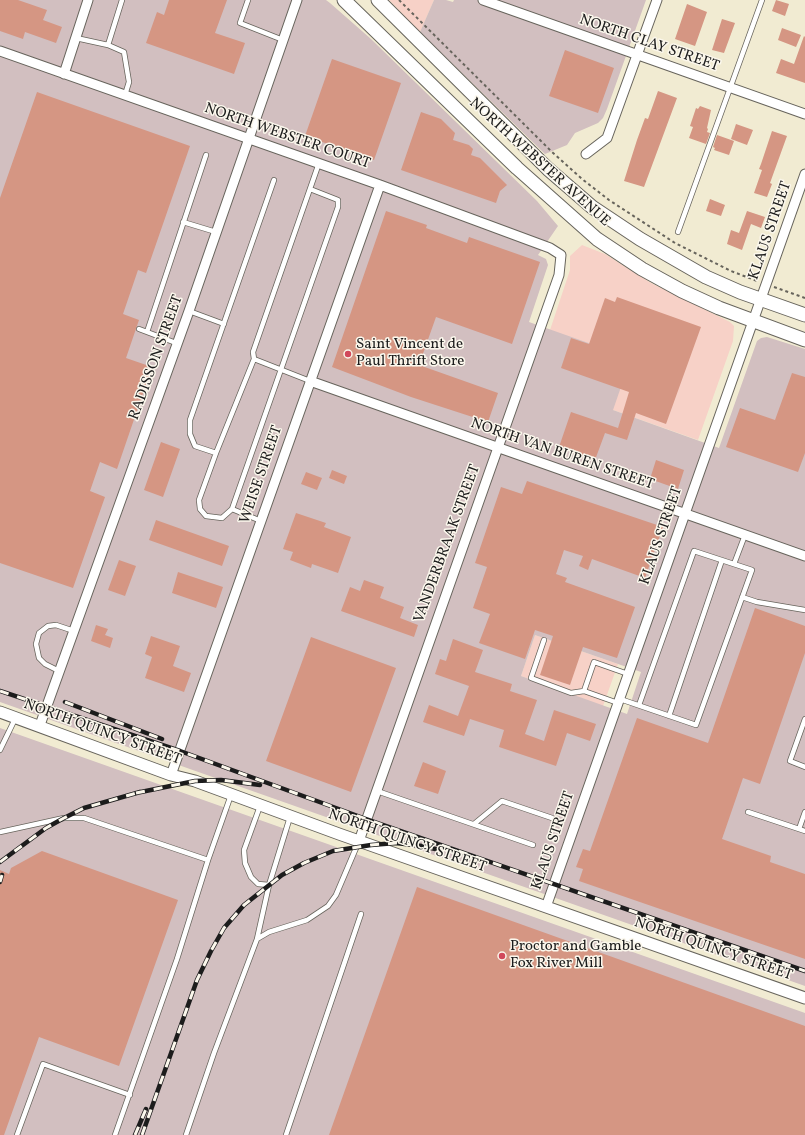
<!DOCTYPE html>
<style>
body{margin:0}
canvas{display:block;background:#f1ebd2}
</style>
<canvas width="805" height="1135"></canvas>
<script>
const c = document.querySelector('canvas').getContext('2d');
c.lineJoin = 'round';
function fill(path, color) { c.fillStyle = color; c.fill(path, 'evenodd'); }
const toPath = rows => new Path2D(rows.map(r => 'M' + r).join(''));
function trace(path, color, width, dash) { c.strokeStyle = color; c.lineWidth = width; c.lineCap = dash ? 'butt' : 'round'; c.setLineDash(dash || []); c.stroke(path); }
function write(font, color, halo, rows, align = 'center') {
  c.font = font + ' Vollkorn,serif'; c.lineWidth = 3; c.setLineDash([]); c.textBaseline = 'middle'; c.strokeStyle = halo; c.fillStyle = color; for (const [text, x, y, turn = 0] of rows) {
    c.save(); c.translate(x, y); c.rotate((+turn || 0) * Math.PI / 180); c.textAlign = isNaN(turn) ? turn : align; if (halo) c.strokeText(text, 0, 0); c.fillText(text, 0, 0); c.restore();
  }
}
const built = toPath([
 [389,0,434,0,420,32],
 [582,245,605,254,651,283,730,322,734,326,733,341,698,440,613,410,550,330,570,270,570,256],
 [535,635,618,664,603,706,521,676]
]);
const industrial = toPath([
 [0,0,326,0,330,3,371,39,537,201,558,226,538,255,546,259,548,265,529,322,631,358,613,410,719,448,757,341,761,338,767,337,805,349,805,986,0,702],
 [535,635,641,672,627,714,521,676],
 [434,0,446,0,453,2,454,0,646,0,607,109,603,118,598,123,575,133,567,145,545,154,420,32],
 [0,728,805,1013,805,1135,0,1135]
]);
const building = toPath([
 [0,0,18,0,47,10,43,20,62,27,56,43,25,32,23,39,0,31],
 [169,0,227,0,215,33,245,43,234,74,146,43,157,12,164,15],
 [776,0,789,4,785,16,772,11],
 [687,4,707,12,695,46,675,39],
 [722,19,735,23,724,53,712,50],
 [782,28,801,35,796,47,778,40],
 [804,36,805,37,805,83,776,73,781,59,794,64],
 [565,50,614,68,598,113,549,96],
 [332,59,401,83,374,160,305,136],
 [658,91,677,98,644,187,624,181,637,140,645,118,648,119],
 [37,92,190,146,146,273,138,270,123,314,139,320,126,358,152,367,117,469,100,462,90,491,105,497,73,588,0,563,0,198],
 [700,106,711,110,707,128,708,129,707,132,710,133,706,144,689,138,693,127,690,126,696,108,698,109],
 [421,112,441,119,455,133,453,140,469,145,473,149,471,155,480,158,507,185,500,191,496,203,401,170],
 [736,124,753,130,747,145,731,139],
 [772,131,787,136,770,183,772,184,767,197,754,193,762,170,759,169,761,164],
 [717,135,734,141,729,155,714,150,715,148,713,147],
 [710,199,725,205,721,216,706,211],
 [386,211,427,225,426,228,467,243,469,237,540,262,512,344,436,317,419,365,498,393,488,422,411,397,332,367],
 [747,211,765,217,761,228,751,224,742,250,727,244,731,230,739,233],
 [617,297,701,327,666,424,636,413,627,440,605,433,595,460,559,447,571,412,618,428,629,392,561,368,571,338,589,344,605,298,615,302],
 [792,373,805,377,805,453,798,472,726,447,740,408,775,420],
 [161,442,180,449,163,497,144,490],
 [656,460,684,470,678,489,650,479],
 [332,470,347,476,344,484,329,478],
 [306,472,322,478,317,490,301,484],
 [527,481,663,527,645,578,592,559,588,570,579,566,583,556,564,550,556,574,567,578,565,582,635,607,617,658,583,647,570,685,540,675,553,636,535,630,525,659,479,643,490,614,473,608,487,567,475,563,501,487,522,494],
 [296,513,326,523,324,527,351,537,338,573,312,564,311,568,290,560,293,552,283,549],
 [156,520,229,546,222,566,149,540],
 [119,560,136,566,125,596,108,590],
 [178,572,223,587,216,608,172,593],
 [364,580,384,587,380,598,404,607,400,618,418,625,414,637,341,611,350,587,360,591],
 [755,608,805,626,805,653,760,784,743,778,722,839,771,856,770,862,805,874,805,959,579,881,583,869,576,867,583,849,590,851,637,718,708,743],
 [96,625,108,629,105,635,113,638,110,648,91,641],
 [151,636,180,646,173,666,191,673,184,692,145,678,152,657,145,654],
 [311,637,396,668,351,792,266,761],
 [453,639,483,650,475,672,512,684,510,691,537,700,525,734,544,741,554,710,596,724,590,741,567,733,556,766,499,747,504,730,470,719,464,736,423,722,429,705,458,716,469,686,435,674,440,659,446,661],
 [423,762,446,771,438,794,414,786],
 [42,851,178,900,119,1066,39,1037,4,1135,0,1135,0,870,9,874,11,868],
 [417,887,805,1026,805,1135,329,1135]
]);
const path = toPath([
 [399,0,551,151,582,179,609,200,675,243,731,271,757,281],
 [774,287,805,298]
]);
const service = toPath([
 [248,0,240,23,283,40],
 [76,38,108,45,122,0],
 [108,45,124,52,129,82,125,95],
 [183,222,216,232],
 [678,232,762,0],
 [189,311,224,324],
 [139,329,147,332,206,155],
 [147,332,176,343],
 [254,359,216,453,199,500,200,509,206,516,222,518,232,509,338,207,338,200,310,189],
 [310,381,254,359,253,352,319,163],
 [216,453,195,446,190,434,190,420,274,180],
 [232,509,261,521],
 [734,564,745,535],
 [742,597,757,602,805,610],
 [544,640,531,678,571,693,584,691,618,703],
 [59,671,45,664,39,658,36,644,39,633,48,626,56,625,74,631],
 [584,691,594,662,628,674],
 [620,699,696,725,752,570,694,551,639,705],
 [669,716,722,560],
 [805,719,790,761,805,767],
 [0,750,15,719],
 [377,791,533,845],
 [260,806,244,850,245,863,251,877,258,884,269,885],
 [748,812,799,829],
 [805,812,799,829,805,831],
 [290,817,269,885,257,939,269,932,307,920,328,906,336,895,359,841],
 [474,824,502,801,552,818],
 [0,832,64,818,84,818,208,860],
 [17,1135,43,1064,130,1095],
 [115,1135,177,959,208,860,231,795],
 [186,1135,214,1053,257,939],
 [286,1135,361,914]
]);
const minor = toPath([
 [483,0,805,114],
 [0,51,380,185,550,248,561,255,559,275,359,841],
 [64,74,88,0],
 [586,154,607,138,657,0],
 [310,381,805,556],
 [40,725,189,311,297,0],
 [171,775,380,185],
 [546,907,805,174]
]);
const tertiary = toPath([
 [0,712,171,775,195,781,339,834,805,998]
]);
const secondary = toPath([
 [344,0,517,168,597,239,642,269,682,291,719,308,805,340],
 [378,0,548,169,592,207,640,239,706,277,740,292,805,315]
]);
const rail = toPath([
 [0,691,180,751,366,819,805,971],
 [65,702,162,739],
 [136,793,195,781,221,780,260,785],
 [0,862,46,828,64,818,84,808,140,792],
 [0,882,2,875],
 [135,1135,146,1109],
 [142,1135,197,980,211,951,224,928,244,905,282,875,304,863,333,851,371,845,396,843,422,846,440,850]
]);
const markers = [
 [348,354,4,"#d1495b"],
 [502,956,4,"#d1495b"]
];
const streetNames = [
 ["NORTH CLAY STREET",649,44,19],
 ["NORTH WEBSTER COURT",287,137,19],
 ["NORTH WEBSTER AVENUE",539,163,42],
 ["KLAUS STREET",771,231,-71],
 ["RADISSON STREET",157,358,-70],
 ["NORTH VAN BUREN STREET",562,455,19],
 ["WEISE STREET",262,475,-71],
 ["KLAUS STREET",662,536,-71],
 ["VANDERBRAAK STREET",448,544,-70],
 ["NORTH QUINCY STREET",102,733,20],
 ["KLAUS STREET",554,841,-71],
 ["NORTH QUINCY STREET",407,842,19],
 ["NORTH QUINCY STREET",713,950,19]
];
const poiNames = [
 ["Saint Vincent de",356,345],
 ["Paul Thrift Store",356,362],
 ["Proctor and Gamble",510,947],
 ["Fox River Mill",510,964]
];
fill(built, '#f7d1c7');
fill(industrial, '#d2bfc0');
fill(building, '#d59683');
trace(service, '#67645c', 6);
trace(minor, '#67645c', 11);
trace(tertiary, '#67645c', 13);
trace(secondary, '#67645c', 15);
trace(path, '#67645c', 2, [3, 3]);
trace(service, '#fff', 4.5);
trace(minor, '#fff', 9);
trace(tertiary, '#fff', 11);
trace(secondary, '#fff', 13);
trace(rail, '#1c1c1c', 4.5);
trace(rail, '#fbf7ec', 3, [9]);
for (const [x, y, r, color] of markers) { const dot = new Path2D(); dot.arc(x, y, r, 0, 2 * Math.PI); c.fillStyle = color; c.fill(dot); trace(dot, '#fbf7ec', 1.5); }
write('15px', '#1c1c1c', '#fbf7ec', streetNames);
write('15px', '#1c1c1c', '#fbf7ec', poiNames, 'left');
</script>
